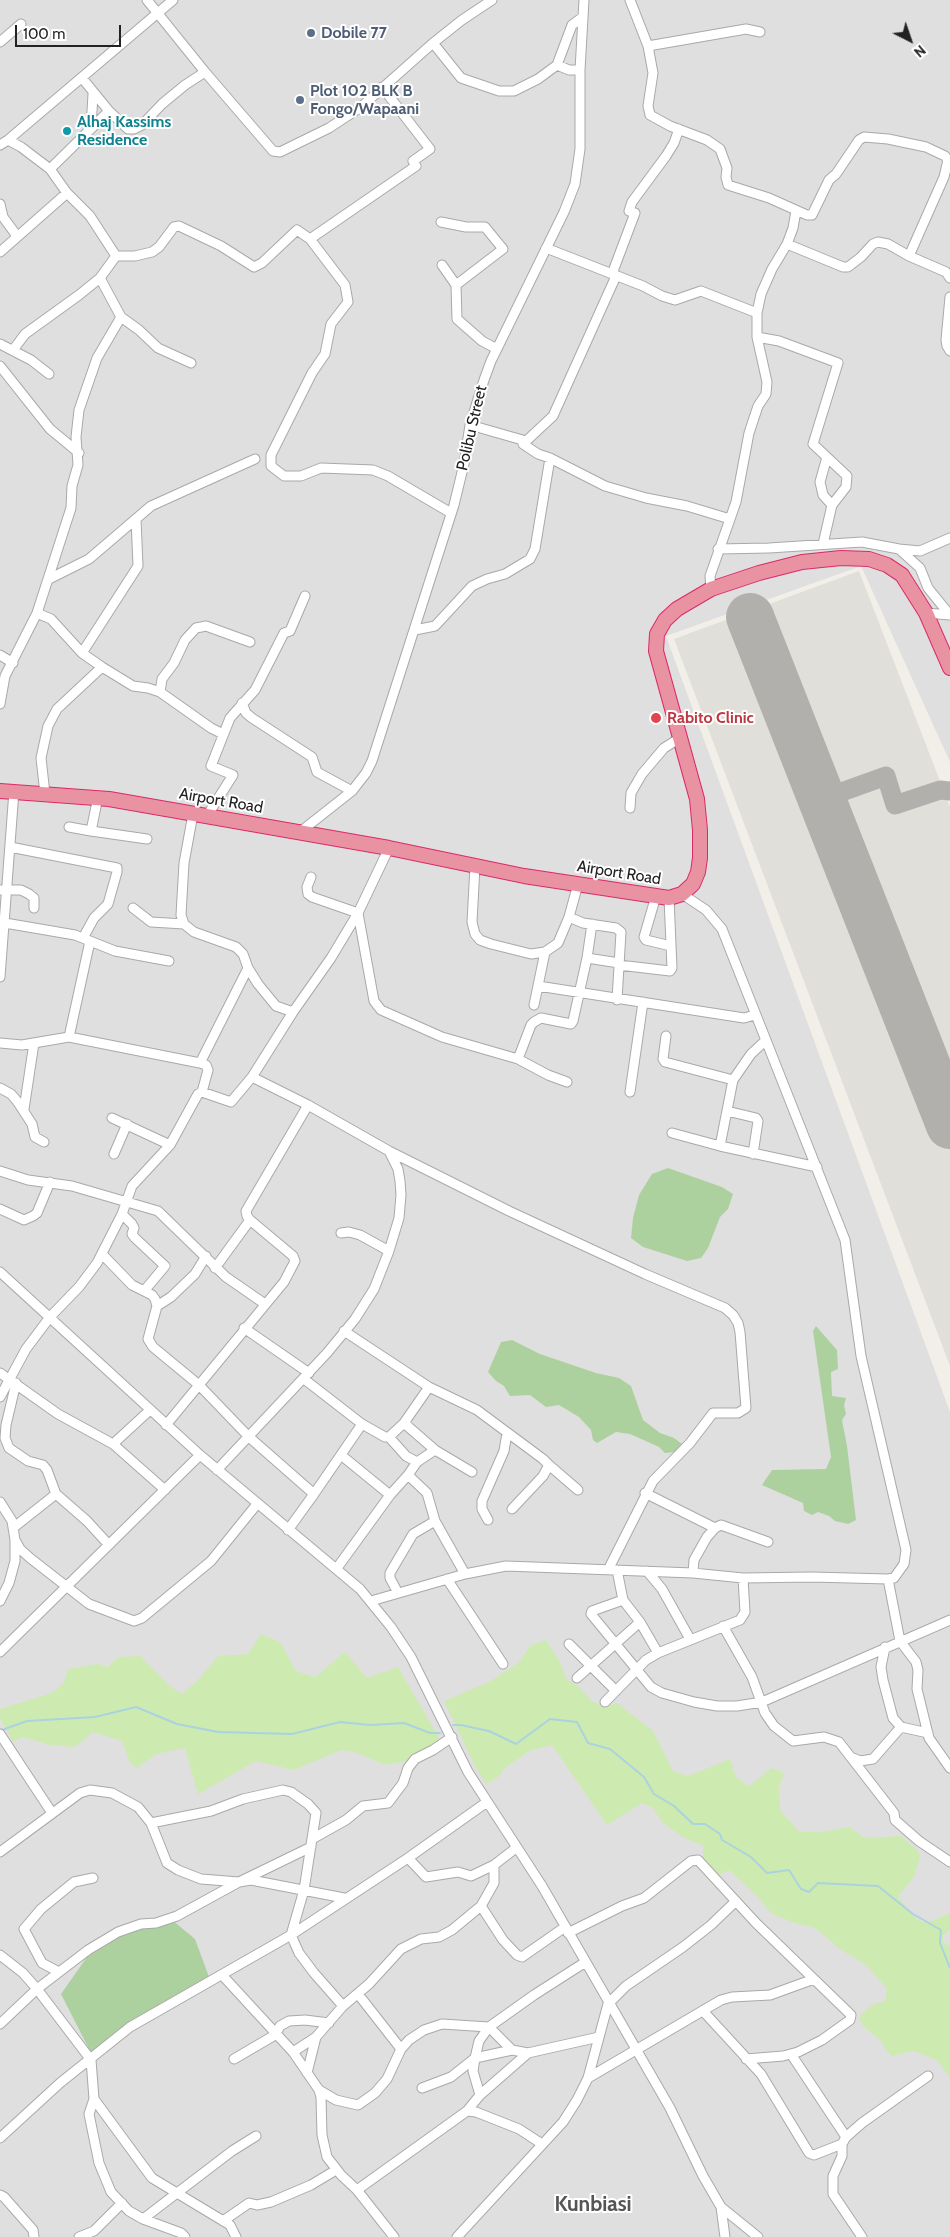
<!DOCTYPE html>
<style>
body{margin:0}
#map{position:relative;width:950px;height:2237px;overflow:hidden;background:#f2efe9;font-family:Cabin,sans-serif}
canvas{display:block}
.north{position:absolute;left:885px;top:15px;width:50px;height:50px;-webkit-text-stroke:4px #fff;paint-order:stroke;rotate:139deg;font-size:14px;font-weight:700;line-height:20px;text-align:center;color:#222}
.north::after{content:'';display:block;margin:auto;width:18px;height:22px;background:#222;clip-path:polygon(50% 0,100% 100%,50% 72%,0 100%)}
.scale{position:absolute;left:15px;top:25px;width:106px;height:22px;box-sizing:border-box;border:2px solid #222;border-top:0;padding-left:6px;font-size:15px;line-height:18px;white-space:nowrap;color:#222;-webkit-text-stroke:4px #fff;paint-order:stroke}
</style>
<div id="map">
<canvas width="950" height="2237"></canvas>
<div class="north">N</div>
<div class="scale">100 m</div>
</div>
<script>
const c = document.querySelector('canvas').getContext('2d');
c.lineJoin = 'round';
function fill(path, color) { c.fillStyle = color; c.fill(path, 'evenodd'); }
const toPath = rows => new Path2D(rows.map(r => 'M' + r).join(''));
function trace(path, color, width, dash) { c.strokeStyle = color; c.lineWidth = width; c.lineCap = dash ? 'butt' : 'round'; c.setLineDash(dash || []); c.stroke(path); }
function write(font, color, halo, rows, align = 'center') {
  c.font = font + ' Cabin,sans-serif'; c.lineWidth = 4; c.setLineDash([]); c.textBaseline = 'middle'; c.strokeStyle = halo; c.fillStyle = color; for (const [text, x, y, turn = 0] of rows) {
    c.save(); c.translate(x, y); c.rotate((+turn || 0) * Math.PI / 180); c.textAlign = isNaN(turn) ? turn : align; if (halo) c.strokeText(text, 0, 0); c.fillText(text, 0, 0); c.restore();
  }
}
const residential = toPath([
 [0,0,950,0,950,762,861,566,666,636,950,1412,950,2237,0,2237]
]);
const airport = toPath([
 [859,571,950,807,950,1366,674,639]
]);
const grass = toPath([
 [261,1634,280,1642,296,1671,315,1677,345,1652,367,1678,398,1667,441,1741,411,1760,385,1765,358,1753,341,1750,294,1770,256,1761,198,1794,185,1748,157,1754,136,1768,130,1762,122,1741,93,1732,75,1747,50,1745,22,1737,13,1742,0,1718,0,1709,52,1693,64,1683,68,1669,98,1664,108,1667,118,1657,140,1656,170,1686,182,1694,197,1681,218,1656,248,1654],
 [546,1640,559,1660,567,1680,578,1686,592,1701,604,1707,617,1703,653,1731,673,1771,688,1776,730,1759,736,1777,749,1786,772,1768,784,1773,779,1787,780,1810,799,1832,821,1832,850,1827,864,1838,901,1836,918,1851,920,1857,914,1877,898,1896,913,1916,921,1922,932,1921,950,1913,950,1929,943,1936,942,1941,950,1947,950,2078,938,2061,915,2051,891,2056,880,2040,863,2026,859,2016,875,2003,885,2002,887,1989,867,1966,840,1949,815,1928,795,1923,772,1914,756,1895,729,1870,717,1876,703,1857,703,1846,683,1837,663,1823,653,1808,642,1803,607,1825,552,1745,529,1751,505,1768,497,1778,486,1784,474,1764,444,1701,491,1681,518,1663,531,1645]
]);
const forest = toPath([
 [668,1168,722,1187,733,1194,728,1209,720,1217,708,1248,701,1258,687,1261,643,1247,631,1238,633,1218,639,1195,652,1174],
 [816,1326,837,1350,838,1369,831,1372,832,1396,846,1398,844,1405,846,1414,842,1420,847,1446,856,1520,848,1524,835,1521,829,1516,818,1512,812,1515,804,1511,803,1503,762,1485,772,1470,826,1469,831,1457,813,1331],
 [512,1340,540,1354,596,1373,619,1378,631,1386,643,1420,660,1433,674,1438,682,1444,675,1452,665,1453,659,1447,630,1434,616,1432,597,1443,593,1440,591,1430,579,1417,559,1405,546,1407,530,1395,510,1396,504,1386,496,1381,488,1372,501,1342],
 [172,1920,195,1939,209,1977,135,2018,91,2053,61,1994,87,1957,133,1929]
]);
const stream = toPath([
 [453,1725,461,1725,489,1731,516,1744,550,1719,577,1722,588,1743,610,1749,644,1777,654,1794,674,1806,693,1824,705,1824,720,1834,722,1840,751,1857,767,1873,789,1870,801,1889,809,1892,818,1883,878,1886,913,1914,941,1930,940,1943,950,1968],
 [2,1730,27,1721,95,1717,136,1707,177,1724,218,1732,292,1734,340,1722,370,1725,404,1723,430,1733,440,1733]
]);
const taxiway = toPath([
 [822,799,886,776,895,805,940,790,950,791]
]);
const runway = toPath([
 [750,617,950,1125]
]);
const minor = toPath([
 [147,0,205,72,273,151,280,152,329,128,361,107,433,43,462,20,492,0],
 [630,0,648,46,653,73,648,106,650,115,670,126,707,140,720,149,727,168,726,177,728,185,769,198,807,215,812,215,829,180,836,174,859,140,864,137,888,139,926,147,945,156,948,160,944,177,909,256],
 [0,42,21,24],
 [433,43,461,78,499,91,514,91,538,79,557,65,569,70,580,70],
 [648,46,746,29,760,32],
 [557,65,572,25,583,17],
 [109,111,128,129,134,129,142,125,162,104,185,85,205,72],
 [91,128,93,94],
 [8,140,21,147,50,169,67,193,90,216,116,256,135,256,152,252,159,247,174,227,179,226,221,246,254,267,262,263,297,230,310,239,416,166,413,161,430,149,382,87],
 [0,145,8,140,173,0],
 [50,169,109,111,82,78],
 [0,204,3,217,17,236],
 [441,222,466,227,485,227,503,249,456,285],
 [310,239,345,285,348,302,331,324,325,354,312,373,271,455,271,466,284,476,301,476,321,468,373,470,388,476,451,513],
 [787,244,843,267,848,267,861,257,873,244,878,242,888,244,909,256,946,272,950,278],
 [546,248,643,286,662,296,675,300,701,291,757,313],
 [0,252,67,193],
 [442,265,456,285,457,319,482,341,497,349],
 [612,274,635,213,629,211,632,202,666,156,674,143,679,129],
 [950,297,946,340,947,346,950,351],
 [121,317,139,330,158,348,191,363],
 [757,337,779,341,838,363,813,444,847,476,846,487,832,505,823,544],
 [0,344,31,360,49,374],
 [13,350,25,334,79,295,100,278],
 [0,366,50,429,79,453],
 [470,425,526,441,523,444,538,454,550,458,605,486,646,498,687,506,730,519],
 [523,444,553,416,616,276],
 [827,457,820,482,823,495,832,505],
 [718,549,769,548,862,542,899,549,920,551,950,538],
 [899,549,920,568,928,588,949,614],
 [49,579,89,559,151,506,255,459],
 [711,589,710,576,736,502,749,433,758,406,766,394,767,382,757,337,757,313,761,294,772,269,787,244,793,228,796,211],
 [37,613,51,619,82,653,102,667,133,686,148,688,160,692,211,728,223,734],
 [926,613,950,615],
 [415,630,435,626,472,586,487,579,505,574,530,559,535,549,550,458],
 [82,653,138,566,136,519],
 [0,655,13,663],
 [160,692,162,679,174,663,185,640,196,628,206,626,250,642],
 [242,703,246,713,252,718,312,757,317,772,352,791],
 [0,704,5,676,37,613,71,508,72,486,78,465,76,437,79,410,97,358,121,317,100,278,116,256],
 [45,794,41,758,48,726,57,709,102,667],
 [98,797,91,831,147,839],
 [630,808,631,793,642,774,664,748,680,738],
 [193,814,184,863,181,915,184,924,194,932,236,947,243,954,248,968,258,984,276,1006,293,1012],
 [207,816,233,775,211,766,230,718,255,690,284,633,290,631,305,596],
 [69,827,91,831],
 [300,832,352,791,366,773,372,761,454,505,464,464,470,425,484,380,491,361,564,212,575,184,580,149,580,70,584,0],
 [10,847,117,868,117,872,108,904,94,918,83,938],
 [475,866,472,922,475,934,480,940,491,944,531,954,545,952,558,943,569,917,578,884],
 [311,877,307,887,308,894,312,897,358,913,374,1001,381,1010,442,1037,518,1059,548,1075,567,1082],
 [0,890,21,890,29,894,34,898,34,908],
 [656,896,644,937,646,940,671,946],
 [133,908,151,922,184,924],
 [569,917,583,923,616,928,621,932,617,1000],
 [5,923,75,935,90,941,69,1037],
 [592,924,587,958,619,963],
 [90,941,115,951,169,961],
 [619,965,670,971,672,968,669,898],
 [0,977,14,791],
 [538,986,744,1018,755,1015],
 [534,1005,545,952],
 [666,1036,663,1059,665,1062,733,1080],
 [765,1041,751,1054,733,1080,720,1146,817,1167],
 [0,1043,22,1045,69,1037,200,1063,206,1065,208,1070,202,1092],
 [518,1059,531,1025,534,1022,541,1018,571,1024,573,1021,587,958],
 [200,1063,248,968],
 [252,1077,308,1105,389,1151,509,1211,645,1274,725,1308,733,1315,738,1323,740,1332,746,1408,738,1413,713,1413,690,1443,653,1481,608,1570],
 [0,1088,11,1094,17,1101,32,1124,35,1137,44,1142],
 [630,1092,643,1002],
 [24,1109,34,1043],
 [727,1111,756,1118,758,1121,753,1154],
 [112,1118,170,1145],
 [672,1133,720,1146],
 [114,1154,127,1124],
 [0,1171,28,1180,72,1186,158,1211,226,1277,265,1304],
 [0,1209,24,1220,33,1216,37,1213,50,1182],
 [122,1214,132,1224,134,1228,132,1234,135,1238,165,1266,144,1291],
 [341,1233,349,1232,360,1235,389,1251],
 [102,1254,132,1285,152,1295,155,1299,157,1306,148,1339,153,1347,199,1385,249,1437,314,1494,288,1530],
 [215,1268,250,1220],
 [0,1272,200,1455,360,1589,391,1627,411,1657,468,1772,542,1886,670,2108,703,2176,721,2207,725,2237],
 [157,1306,171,1297,195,1274,206,1256],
 [244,1328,309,1373],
 [344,1331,429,1387,477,1410,543,1459,549,1465,543,1476,512,1509],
 [0,1373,58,1414,113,1444,150,1410],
 [304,1379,362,1424,385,1437,389,1437,404,1423,429,1387],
 [16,1383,6,1425,5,1438,9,1448,28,1461,43,1465,47,1470,56,1494,87,1521,109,1545],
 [0,1397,26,1349,50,1317,79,1287,97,1263,122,1214,132,1186,170,1145,198,1094,202,1092,231,1102,252,1077,293,1012,331,958,358,913,389,848],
 [404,1423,435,1450,472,1472],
 [166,1425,284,1282,295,1261,293,1256,250,1220,247,1216,246,1211,308,1105],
 [389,1437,406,1456,417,1462,408,1475,427,1493,435,1521,465,1574],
 [113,1444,165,1490],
 [341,1455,390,1495],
 [417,1462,435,1450],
 [549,1465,578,1490],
 [217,1470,327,1353,355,1319,374,1289,389,1251,399,1218,401,1195,400,1181,398,1169,389,1151],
 [645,1493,715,1528],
 [314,1494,362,1424],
 [0,1502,12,1521,15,1540,20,1549,30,1558,89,1604,134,1621,142,1618,211,1561,257,1504],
 [488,1520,482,1509,482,1501,504,1451,507,1433],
 [13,1528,56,1494],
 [337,1568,390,1495,408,1475],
 [617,1570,623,1600,640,1622,658,1653],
 [647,1571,662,1589,690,1639],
 [693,1573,694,1560,707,1537,715,1528,721,1525,768,1542],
 [447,1579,503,1664],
 [888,1579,900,1641,916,1662,918,1670,917,1689,929,1738,950,1768],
 [398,1593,390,1578,390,1573,413,1534,435,1521],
 [623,1600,592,1611,591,1614,651,1687,662,1693,694,1702,717,1706,737,1706,762,1702,950,1620],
 [0,1601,9,1583,15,1561,15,1540],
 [371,1601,465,1574,506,1566,693,1573,743,1578,812,1577,888,1579,894,1578,904,1564,906,1550,861,1356,845,1240,722,929,706,910,682,894],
 [723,1626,752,1677,765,1713,774,1726,793,1741,824,1737,839,1742,894,1813,895,1820,919,1841,950,1862],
 [569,1644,616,1691],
 [885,1647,881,1667,883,1680,893,1718,901,1727],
 [0,1652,200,1455],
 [577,1678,640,1622],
 [605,1702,646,1660,658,1653,740,1620,745,1612,743,1578],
 [0,1734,52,1813],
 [853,1758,860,1761,873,1759,901,1727,928,1733],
 [151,1823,211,1811,243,1799,283,1790,291,1792,308,1804,316,1813,304,1890,291,1935,299,1953,314,1973,343,2006,316,2037,293,2052],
 [312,1839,346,1820,363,1806,388,1803,403,1783,408,1768,415,1759,433,1750,452,1737],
 [0,1852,80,1793,90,1790,112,1793,138,1807,151,1823,167,1863,178,1870,201,1879,239,1882,311,1847],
 [408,1858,426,1877,458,1872,471,1876,494,1865,516,1848],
 [481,1906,503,1940,517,1955,522,1957,565,1927],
 [568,1933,622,1906,644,1898,691,1861,698,1860,756,1923,851,2015,850,2020,822,2040,798,2052,783,2056,746,2059],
 [0,1955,23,1973,37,1989,91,2060,94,2099,152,2178,230,2225,236,2237],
 [59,1972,42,1963,24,1929,41,1909,74,1882,93,1878],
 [223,1976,293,2052,319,2090,321,2097,322,2135,327,2157,341,2175,357,2190,394,2237],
 [358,1994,401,2049],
 [343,2006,369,1984,401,1949,421,1939,439,1937,452,1930,481,1906,494,1883,494,1865],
 [703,2011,761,2074,809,2153,814,2155,842,2144],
 [0,2024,37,1989,88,1950,118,1932,141,1924,156,1923,177,1916,239,1882,251,1880,344,1898],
 [791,2054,846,2137],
 [234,2059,275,2035,280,2026,289,2021,305,2020,329,2023],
 [307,2073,316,2037],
 [588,2078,721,2000,732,1997,770,1995,814,1979],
 [422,2088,451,2077,475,2058,512,2050],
 [319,2090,336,2100,358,2105,375,2093,387,2079,401,2049,409,2040,424,2030,442,2024,489,2027,512,2050,528,2053],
 [480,2095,473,2071,475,2058,479,2041,489,2027,534,1995,584,1963],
 [94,2099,89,2114,99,2163,111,2192,129,2211,143,2219,181,2233,185,2237],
 [467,2111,476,2112,519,2129,542,2144],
 [0,2138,60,2083,130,2027,291,1935,408,1858,487,1802],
 [357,2190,467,2111,480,2095,528,2053,599,2037],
 [0,2195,4,2197,33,2230,34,2237],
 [721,2207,758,2237],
 [143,2219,232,2151,256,2136],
 [223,2221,249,2203,257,2205,271,2202,311,2185,336,2170],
 [79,2237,94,2231,122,2203],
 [457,2237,563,2122,577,2100,588,2078,608,2004,626,1986,683,1947,711,1925,736,1901],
 [862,2237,833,2194,833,2176,842,2156,842,2144,846,2137,862,2123,928,2076]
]);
const highway = toPath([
 [0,791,109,799,389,848,524,876,669,898,682,894,693,884,698,872,700,858,700,830,697,799,656,651,657,634,665,620,677,609,711,589,759,573,802,562,841,558,869,559,887,565,902,575,926,613,950,668]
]);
const markers = [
 [311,33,5,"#5c6f8a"],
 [300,100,5,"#5c6f8a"],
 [67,131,5,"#0f9aa8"],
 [656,718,6,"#e0444e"]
];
const serviceNames = [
 ["Dobile 77",321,33],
 ["Plot 102 BLK B",310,91],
 ["Fongo/Wapaani",310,109]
];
const cultureNames = [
 ["Alhaj Kassims",77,122],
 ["Residence",77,140]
];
const streetNames = [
 ["Polibu Street",472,428,-77],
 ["Airport Road",221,801,10],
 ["Airport Road",619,873,9]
];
const healthNames = [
 ["Rabito Clinic",667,718]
];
const districtNames = [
 ["Kunbiasi",593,2205]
];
fill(residential, '#e0dfdf');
fill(airport, '#e1dfda');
fill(grass, '#cdebb0');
fill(forest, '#add19e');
trace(stream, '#aad3df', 2);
trace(taxiway, '#b1b0ac', 19);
trace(runway, '#b1b0ac', 48);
trace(minor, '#a9a9a9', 11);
trace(highway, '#dc2a67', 16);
trace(minor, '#fff', 9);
trace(highway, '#e892a2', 14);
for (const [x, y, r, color] of markers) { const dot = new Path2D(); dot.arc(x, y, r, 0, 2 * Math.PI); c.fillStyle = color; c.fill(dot); trace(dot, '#fff', 2); }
write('bold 16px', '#4e5e75', '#fff', serviceNames, 'left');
write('bold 16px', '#0d838f', '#fff', cultureNames, 'left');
write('16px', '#222', '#fff', streetNames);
write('bold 16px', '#be3a42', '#fff', healthNames, 'left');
write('bold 21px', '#555', '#fff', districtNames);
</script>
